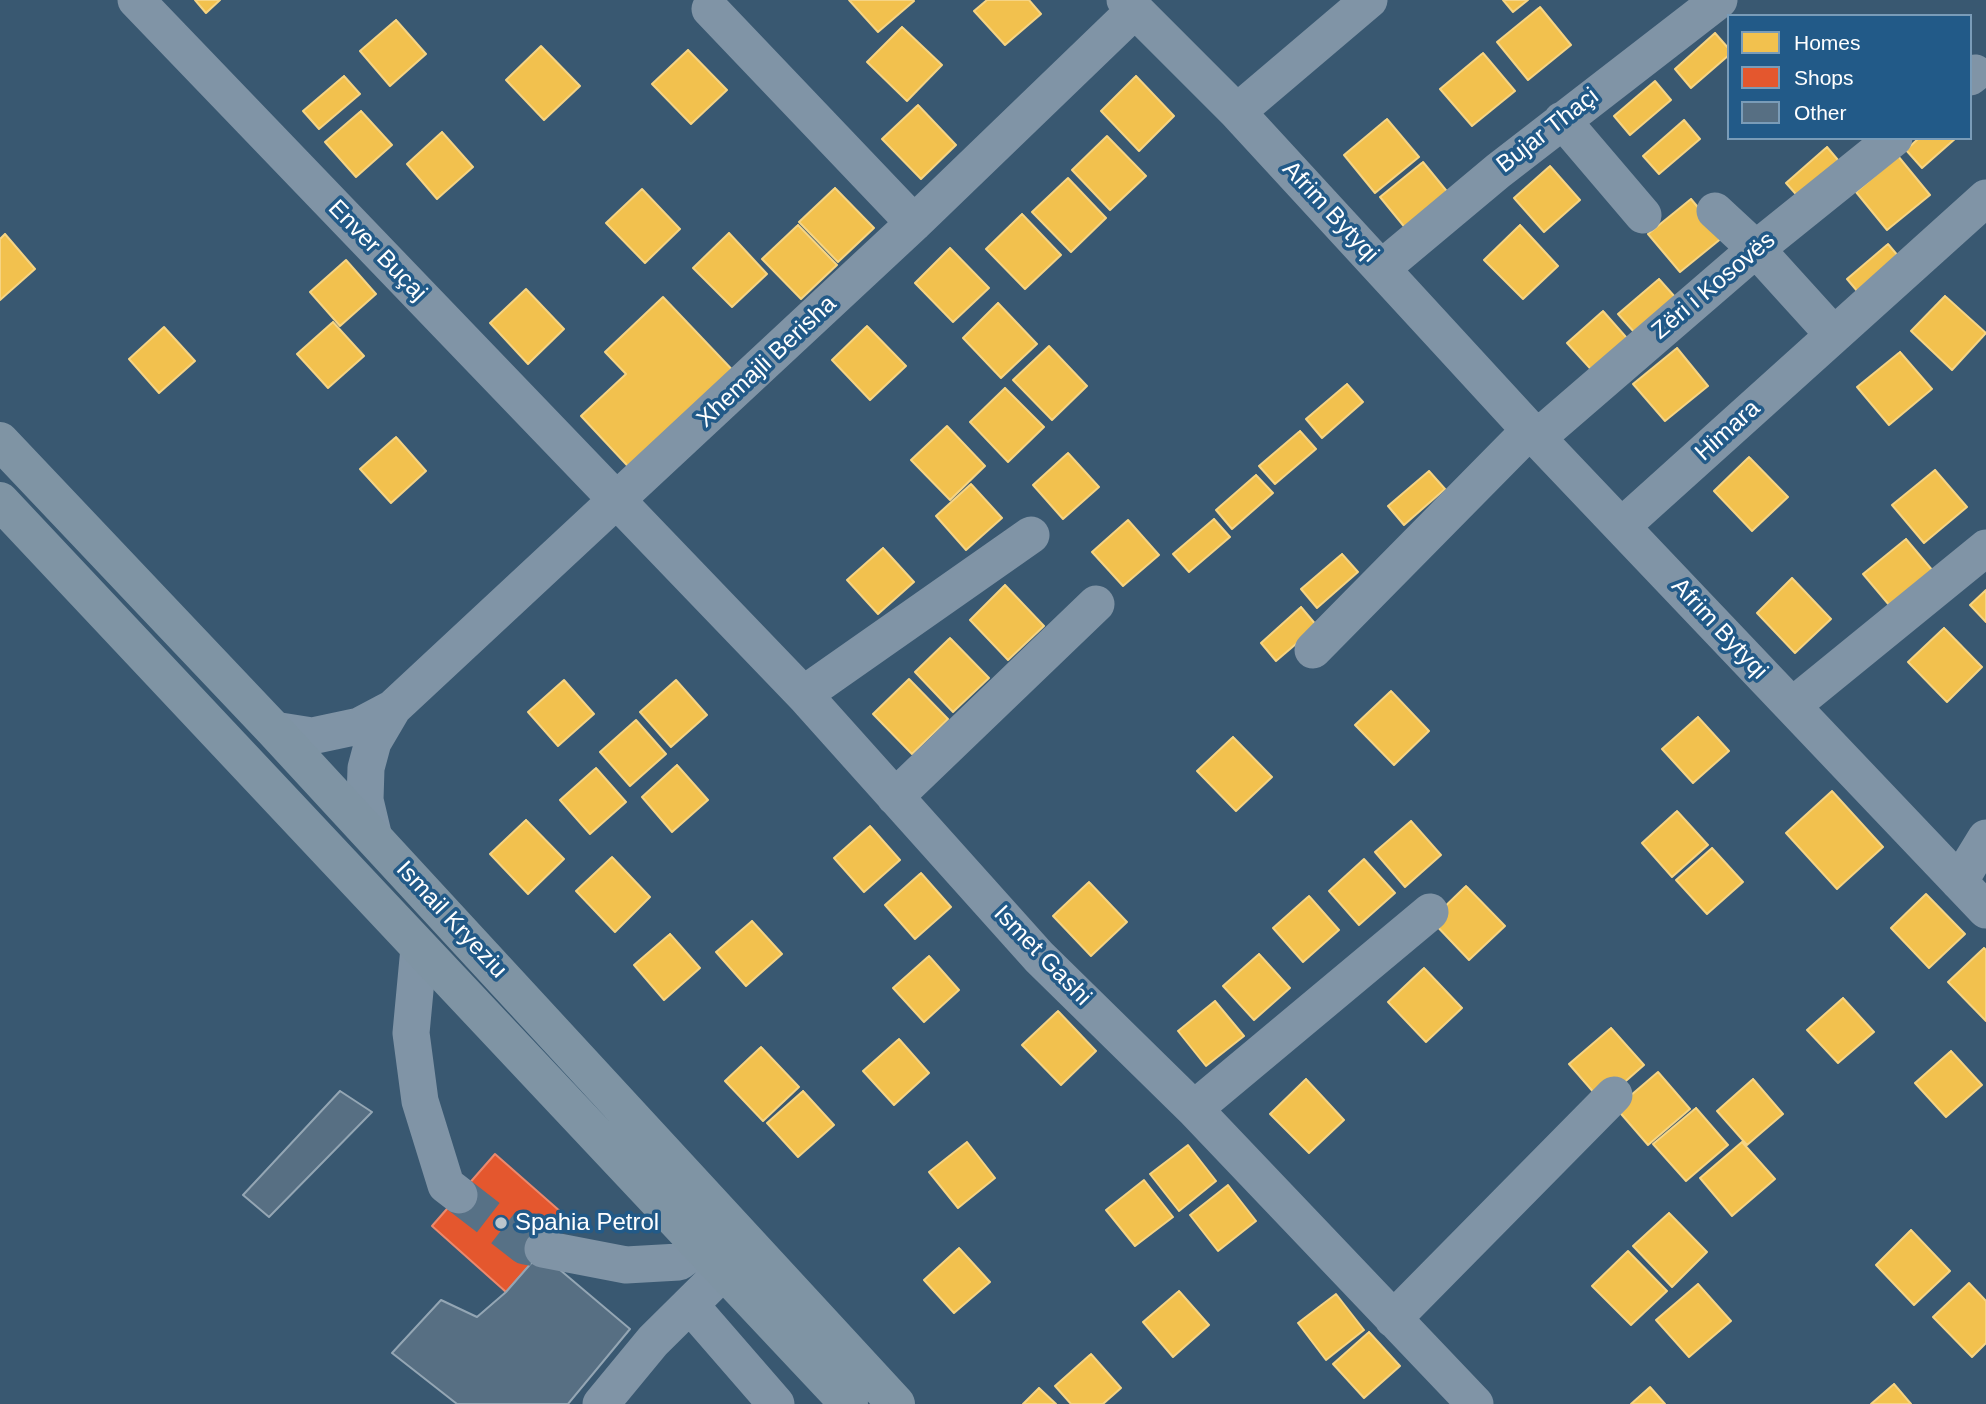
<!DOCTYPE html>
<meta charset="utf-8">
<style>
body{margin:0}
#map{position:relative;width:1986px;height:1404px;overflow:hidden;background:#395871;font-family:Arial,sans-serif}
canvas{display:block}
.legend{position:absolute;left:1727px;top:14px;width:245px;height:126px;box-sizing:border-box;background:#225a88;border:2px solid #7a9cb8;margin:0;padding:9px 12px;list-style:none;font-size:21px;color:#fff}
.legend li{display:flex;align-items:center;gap:14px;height:35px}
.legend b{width:35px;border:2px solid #7a9cb8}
</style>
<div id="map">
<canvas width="1986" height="1404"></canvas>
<ul class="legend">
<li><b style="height:19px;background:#f2c14e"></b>Homes</li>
<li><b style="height:19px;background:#e4572e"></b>Shops</li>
<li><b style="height:19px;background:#576f83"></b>Other</li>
</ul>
</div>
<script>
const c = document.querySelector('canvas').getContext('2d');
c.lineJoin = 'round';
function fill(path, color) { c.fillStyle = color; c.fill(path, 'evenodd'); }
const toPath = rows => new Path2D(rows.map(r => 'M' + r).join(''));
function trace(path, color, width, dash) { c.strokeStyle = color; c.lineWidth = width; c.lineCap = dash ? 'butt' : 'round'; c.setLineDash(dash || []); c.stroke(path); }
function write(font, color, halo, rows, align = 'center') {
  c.font = font + ' Arial,sans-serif'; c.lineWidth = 7; c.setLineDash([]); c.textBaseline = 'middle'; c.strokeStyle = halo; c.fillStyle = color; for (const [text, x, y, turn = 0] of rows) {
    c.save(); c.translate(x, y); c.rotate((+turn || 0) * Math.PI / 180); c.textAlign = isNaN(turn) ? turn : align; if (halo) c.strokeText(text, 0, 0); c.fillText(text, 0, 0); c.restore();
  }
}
const homes = toPath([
 [195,0,220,0,206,13,195,0],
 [849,0,913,0,914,1,878,32,849,0],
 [987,0,1029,0,1041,14,1005,45,974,11,987,0],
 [1503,0,1528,0,1513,12,1503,0],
 [1540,7,1571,45,1528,80,1497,42,1540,7],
 [396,20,426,54,390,86,360,51,396,20],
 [902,27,942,65,907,101,867,62,902,27],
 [1715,33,1729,49,1729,55,1691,88,1675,69,1715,33],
 [541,46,580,86,544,120,506,80,541,46],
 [688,50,727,90,691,124,652,84,688,50],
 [1483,53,1515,91,1472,126,1440,89,1483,53],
 [344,76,360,94,319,129,303,111,344,76],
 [1136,76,1174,116,1139,151,1101,111,1136,76],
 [1655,81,1671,100,1630,135,1614,116,1655,81],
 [918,105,956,145,921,179,882,139,918,105],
 [361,111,392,145,356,177,325,142,361,111],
 [1387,119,1419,157,1375,193,1344,155,1387,119],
 [1684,120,1700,139,1659,174,1643,156,1684,120],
 [442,132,473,167,437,199,407,164,442,132],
 [1107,136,1146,176,1110,210,1072,170,1107,136],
 [1919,138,1956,138,1922,168,1906,150,1919,138],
 [1827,147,1843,166,1802,201,1786,183,1827,147],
 [1898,156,1930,195,1887,230,1856,192,1898,156],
 [1423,162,1454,200,1411,235,1380,197,1423,162],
 [1550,166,1580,200,1544,232,1514,198,1550,166],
 [1068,178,1106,218,1071,252,1032,212,1068,178],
 [835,188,874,228,838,262,799,222,835,188],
 [642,189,680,229,645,263,606,223,642,189],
 [1691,199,1723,237,1680,272,1648,234,1691,199],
 [1022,214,1061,255,1025,289,986,249,1022,214],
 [798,225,837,265,801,299,762,259,798,225],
 [1520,225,1558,266,1523,299,1484,260,1520,225],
 [729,233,767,274,732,307,693,268,729,233],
 [5,234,35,269,0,300,0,239,5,234],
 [1888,244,1904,263,1863,298,1847,279,1888,244],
 [950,248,989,288,953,322,915,283,950,248],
 [346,260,376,294,340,326,310,292,346,260],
 [1659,279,1675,297,1634,332,1618,314,1659,279],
 [526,289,564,329,528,364,490,323,526,289],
 [1945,296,1986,333,1952,370,1911,331,1945,296],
 [663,297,741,379,638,477,581,416,626,374,605,352,663,297],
 [998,303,1037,344,1001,378,963,338,998,303],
 [1603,311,1633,345,1598,377,1567,343,1603,311],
 [333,322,364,356,328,388,297,354,333,322],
 [867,326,906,366,870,400,832,360,867,326],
 [164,327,195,361,159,393,129,359,164,327],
 [1049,346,1087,386,1052,420,1013,380,1049,346],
 [1677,348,1708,386,1665,421,1633,384,1677,348],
 [1900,352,1932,389,1889,425,1857,387,1900,352],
 [1347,384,1363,402,1322,438,1306,419,1347,384],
 [1005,388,1044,427,1008,462,970,422,1005,388],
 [947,426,985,466,950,500,911,460,947,426],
 [1300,431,1316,449,1275,484,1259,466,1300,431],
 [396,437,426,471,391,503,360,469,396,437],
 [1068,453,1099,487,1063,519,1033,485,1068,453],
 [1749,457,1788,497,1752,531,1714,491,1749,457],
 [1935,470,1967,507,1924,543,1892,505,1935,470],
 [1429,471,1445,489,1404,525,1388,506,1429,471],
 [1256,475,1273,493,1232,529,1216,510,1256,475],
 [971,484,1002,518,966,550,936,516,971,484],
 [1214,519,1230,537,1189,572,1173,554,1214,519],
 [1128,520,1159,555,1123,586,1092,552,1128,520],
 [1906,539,1938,577,1895,612,1863,574,1906,539],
 [883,548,914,582,878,614,847,580,883,548],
 [1342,554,1358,572,1317,608,1301,589,1342,554],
 [1792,578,1831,619,1795,653,1757,613,1792,578],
 [1005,585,1044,626,1008,660,970,620,1005,585],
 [1986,590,1986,622,1970,605,1986,590],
 [1301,607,1317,626,1276,661,1261,643,1301,607],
 [1944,628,1982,667,1947,702,1908,662,1944,628],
 [950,638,989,678,953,712,915,672,950,638],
 [909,679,948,719,912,754,873,714,909,679],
 [564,680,594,714,558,746,528,712,564,680],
 [676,680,707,715,671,747,640,712,676,680],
 [1391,691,1429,731,1394,765,1355,725,1391,691],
 [1698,717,1729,751,1693,783,1662,749,1698,717],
 [636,720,666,754,630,786,600,752,636,720],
 [1233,737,1272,777,1236,811,1197,771,1233,737],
 [677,765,708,800,672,832,642,797,677,765],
 [596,768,626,802,590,834,560,800,596,768],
 [1832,791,1883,847,1837,889,1786,833,1832,791],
 [1677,811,1708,845,1672,877,1642,843,1677,811],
 [526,820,564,859,528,894,490,854,526,820],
 [1411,821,1441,855,1405,887,1375,852,1411,821],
 [870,826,900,860,864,892,834,858,870,826],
 [1712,848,1743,882,1707,914,1676,880,1712,848],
 [612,857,650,897,615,932,576,891,612,857],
 [1364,859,1395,893,1359,925,1329,891,1364,859],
 [921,873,951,907,915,939,885,905,921,873],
 [1089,882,1127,922,1091,956,1053,916,1089,882],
 [1466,886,1505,926,1469,960,1431,920,1466,886],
 [1926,894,1965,934,1929,968,1891,928,1926,894],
 [1309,896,1339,930,1303,962,1273,928,1309,896],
 [752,921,782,954,746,986,716,952,752,921],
 [670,934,700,968,664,1000,634,965,670,934],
 [1984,948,1986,950,1986,1021,1948,982,1984,948],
 [1259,954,1290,988,1254,1020,1223,986,1259,954],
 [929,956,959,990,924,1022,893,988,929,956],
 [1424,968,1462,1008,1426,1042,1388,1002,1424,968],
 [1843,998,1874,1032,1838,1063,1807,1030,1843,998],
 [1215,1001,1244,1036,1206,1066,1178,1031,1215,1001],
 [1058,1011,1096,1051,1061,1085,1022,1045,1058,1011],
 [1611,1028,1644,1065,1602,1102,1569,1064,1611,1028],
 [899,1039,929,1073,894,1105,863,1071,899,1039],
 [761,1047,799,1087,763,1121,725,1081,761,1047],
 [1951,1051,1982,1085,1946,1117,1915,1083,1951,1051],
 [1658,1072,1690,1109,1648,1145,1616,1108,1658,1072],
 [1306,1079,1344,1120,1309,1153,1270,1114,1306,1079],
 [1753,1079,1783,1114,1747,1145,1717,1111,1753,1079],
 [803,1091,834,1125,798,1157,767,1123,803,1091],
 [1696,1108,1728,1145,1686,1181,1653,1144,1696,1108],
 [967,1142,995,1178,958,1208,929,1172,967,1142],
 [1742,1142,1775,1179,1732,1216,1700,1178,1742,1142],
 [1188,1145,1216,1181,1179,1211,1150,1174,1188,1145],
 [1144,1180,1173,1217,1135,1246,1106,1210,1144,1180],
 [1228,1185,1256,1221,1218,1251,1190,1215,1228,1185],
 [1669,1213,1707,1252,1672,1287,1633,1246,1669,1213],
 [1911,1230,1950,1271,1914,1305,1876,1265,1911,1230],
 [959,1248,990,1282,954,1313,924,1280,959,1248],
 [1628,1251,1667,1291,1631,1325,1592,1286,1628,1251],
 [1969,1283,1986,1301,1986,1343,1972,1357,1933,1317,1969,1283],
 [1698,1284,1731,1321,1689,1357,1656,1320,1698,1284],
 [1179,1291,1209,1325,1173,1357,1143,1322,1179,1291],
 [1336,1294,1364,1330,1326,1360,1298,1323,1336,1294],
 [1369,1332,1400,1366,1364,1398,1333,1364,1369,1332],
 [1091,1354,1121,1388,1103,1404,1071,1404,1055,1386,1091,1354],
 [1894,1384,1911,1404,1871,1404,1894,1384],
 [1650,1387,1665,1404,1631,1404,1650,1387],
 [1039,1388,1056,1404,1023,1404,1039,1388]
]);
const shops = toPath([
 [495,1154,570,1220,506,1292,432,1226,495,1154]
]);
const building = toPath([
 [340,1091,372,1112,269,1217,243,1195,340,1091],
 [540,1253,630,1329,568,1404,457,1404,392,1353,441,1300,477,1317,506,1292,540,1253]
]);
const minorTunnel = toPath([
 [459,1195,525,1246,543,1249]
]);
const minor = toPath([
 [136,0,805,696,1039,957,1194,1109,1475,1404],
 [1125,0,1237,112,1537,438,1986,910],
 [710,9,914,223],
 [1970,77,1975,73],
 [1237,112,1369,0],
 [1562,120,1643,215],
 [1715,211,1756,249,1834,335],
 [1382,268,1498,171,1719,0],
 [1537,438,1756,249,1894,138],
 [1622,526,1986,198],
 [1313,650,1531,429],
 [805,696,817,685,1031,535],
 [1792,706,1986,548],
 [274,730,312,736,359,726,393,708,914,223,1135,10],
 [895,797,1096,604],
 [374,838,365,800,366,768,373,742,393,708],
 [1959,882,1986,838],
 [419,948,411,1033,420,1101,446,1185,459,1195],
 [1194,1109,1430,912],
 [543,1249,626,1265,679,1262,700,1246],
 [690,1305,776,1404],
 [1393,1319,1614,1095],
 [601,1404,653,1341,746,1249]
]);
const major = toPath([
 [0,441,274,730,896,1404],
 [0,501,849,1404]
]);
const markers = [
 [501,1223,7,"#bac5cd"]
];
const streetNames = [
 ["Bujar Thaçi",1548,131,-38],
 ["Afrim Bytyqi",1330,212,47],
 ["Enver Buçaj",377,251,46],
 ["Zëri i Kosovës",1714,286,-40],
 ["Xhemajli Berisha",767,362,-43],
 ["Himara",1728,431,-42],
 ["Afrim Bytyqi",1719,629,47],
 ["Ismail Kryeziu",451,920,47],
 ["Ismet Gashi",1042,956,46]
];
const poiNames = [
 ["Spahia Petrol",515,1223]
];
fill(homes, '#f2c14e');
trace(homes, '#f6d483', 2);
fill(shops, '#e4572e');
trace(shops, '#ec896d', 2);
fill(building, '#576f83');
trace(building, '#94a6b4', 2);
trace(minorTunnel, '#577186', 37, [37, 18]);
trace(minor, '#8094a6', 37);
trace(major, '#7f94a4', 38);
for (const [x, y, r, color] of markers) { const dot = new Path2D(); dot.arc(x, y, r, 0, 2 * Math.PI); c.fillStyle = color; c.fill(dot); trace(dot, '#225a88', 2.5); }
write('24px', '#fff', '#225a88', streetNames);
write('24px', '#fff', '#225a88', poiNames, 'left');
</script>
